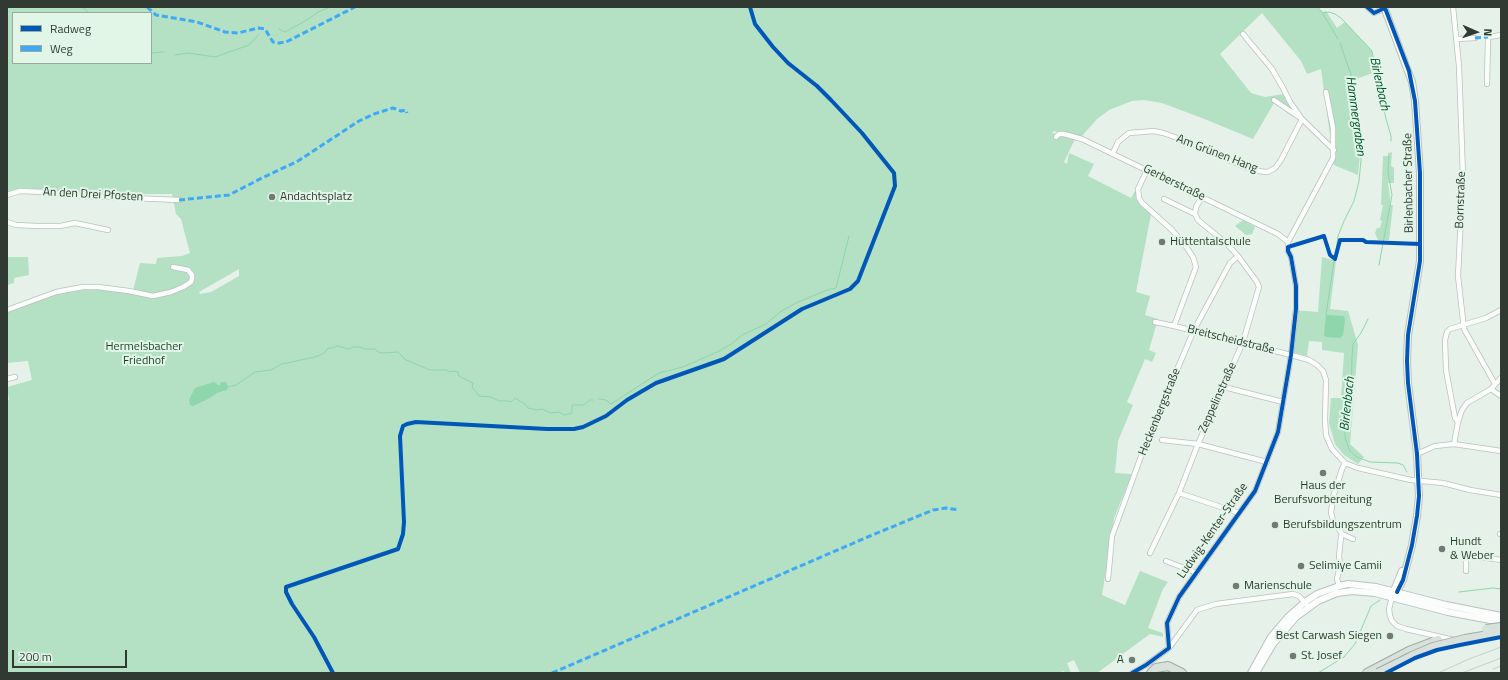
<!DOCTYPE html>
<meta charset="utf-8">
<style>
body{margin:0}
#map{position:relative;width:1508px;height:680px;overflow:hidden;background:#e6f1e9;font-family:"Titillium Web",sans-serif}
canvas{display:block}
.frame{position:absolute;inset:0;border:8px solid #313933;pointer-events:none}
.legend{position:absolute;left:12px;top:12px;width:140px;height:52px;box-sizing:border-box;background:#e1f6e7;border:1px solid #9baa9f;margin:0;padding:5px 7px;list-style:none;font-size:12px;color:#313933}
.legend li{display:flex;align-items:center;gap:8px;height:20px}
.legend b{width:20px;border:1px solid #9baa9f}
.north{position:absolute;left:1456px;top:12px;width:40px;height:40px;-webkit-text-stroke:3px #e1f6e7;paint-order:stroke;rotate:92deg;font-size:11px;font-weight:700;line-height:16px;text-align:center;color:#313933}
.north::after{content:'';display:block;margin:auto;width:14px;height:18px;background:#313933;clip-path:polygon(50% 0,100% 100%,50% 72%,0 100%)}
.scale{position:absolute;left:12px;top:650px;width:115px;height:18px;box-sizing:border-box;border:2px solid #313933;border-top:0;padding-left:5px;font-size:12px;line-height:14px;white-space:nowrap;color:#313933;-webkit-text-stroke:3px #e1f6e7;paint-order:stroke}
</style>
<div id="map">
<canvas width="1508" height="680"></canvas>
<div class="frame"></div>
<ul class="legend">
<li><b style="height:5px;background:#0057b8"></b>Radweg</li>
<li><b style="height:5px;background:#3fa9f5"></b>Weg</li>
</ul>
<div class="north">N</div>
<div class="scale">200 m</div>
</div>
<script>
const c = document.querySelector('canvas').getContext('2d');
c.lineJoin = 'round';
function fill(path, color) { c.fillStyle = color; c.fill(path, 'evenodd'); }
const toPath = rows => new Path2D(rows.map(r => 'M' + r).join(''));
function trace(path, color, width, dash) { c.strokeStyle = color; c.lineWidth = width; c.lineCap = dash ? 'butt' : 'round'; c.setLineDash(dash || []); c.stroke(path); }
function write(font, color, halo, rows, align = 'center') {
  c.font = font + ' "Titillium Web",sans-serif'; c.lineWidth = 4; c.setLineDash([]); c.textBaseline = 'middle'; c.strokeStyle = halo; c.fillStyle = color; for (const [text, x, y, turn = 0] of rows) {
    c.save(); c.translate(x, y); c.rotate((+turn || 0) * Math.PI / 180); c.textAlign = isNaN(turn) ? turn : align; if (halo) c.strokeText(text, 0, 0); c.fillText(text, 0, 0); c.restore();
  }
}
const green = toPath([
 [7,7,1318,7,1323,12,1326,11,1337,28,1345,22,1367,45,1372,51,1375,72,1351,81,1360,153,1358,175,1334,165,1321,69,1307,74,1301,61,1262,13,1220,54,1251,93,1265,97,1283,94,1297,110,1293,116,1274,103,1253,139,1202,118,1162,103,1144,100,1132,101,1109,110,1097,119,1081,137,1054,131,1052,133,1075,139,1064,162,1067,164,1069,153,1094,164,1088,176,1131,198,1135,191,1140,196,1151,214,1136,292,1150,296,1145,315,1158,319,1149,350,1156,353,1152,362,1145,359,1127,402,1133,405,1118,441,1115,473,1132,474,1114,518,1102,595,1125,605,1140,571,1168,582,1163,589,1148,628,1163,633,1163,637,1150,634,1097,673,1080,673,1074,660,1067,663,1071,673,1065,673,1064,671,1057,673,7,673,7,401,9,400,7,387,32,380,28,361,7,363,7,310,43,296,83,287,133,291,140,263,156,264,157,258,182,256,190,253,181,219,176,214,172,194,94,194,23,188,7,192],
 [13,13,151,13,151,63,13,63],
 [239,269,239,276,211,292,200,294,199,292],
 [1392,152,1391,166,1394,168,1394,183,1388,183,1391,205,1393,205,1389,240,1378,240,1375,233,1377,228,1380,228,1382,221,1380,220,1383,205,1381,205,1383,156,1389,156,1390,153],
 [1243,220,1255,227,1252,234,1246,235,1235,226],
 [7,257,28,257,29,275,14,278,14,283,7,285],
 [1322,257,1336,261,1330,309,1348,311,1358,345,1350,444,1364,457,1358,464,1344,455,1335,444,1329,423,1331,398,1341,398,1344,353,1322,350,1322,342,1309,341,1307,356,1289,351,1293,310,1318,312]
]);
const water = toPath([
 [1326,315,1344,316,1345,320,1343,335,1340,338,1326,337,1324,335],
 [214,382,219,386,221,382,226,382,228,387,227,390,219,392,206,400,193,406,190,405,189,400,195,388]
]);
const stream = toPath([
 [82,7,89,13],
 [1317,7,1323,13,1329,12,1335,14,1341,18,1372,51,1386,119,1391,136,1391,141],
 [1323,14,1338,39],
 [279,29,285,32,307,20,318,12,330,7],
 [151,53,164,52],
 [175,55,188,53,215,57,249,45,259,34],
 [1335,257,1338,236,1344,221,1354,201,1359,181,1361,160,1360,132,1356,100,1351,75,1340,43],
 [1379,265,1392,195,1388,172,1389,153],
 [1326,315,1334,261],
 [1368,319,1361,333,1353,344,1352,357,1351,392,1345,417,1345,438,1350,451,1357,457,1370,462,1398,463,1403,465,1407,472],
 [228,387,236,385,255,372,271,370,282,364,315,357,325,353,327,349,338,346,348,349,354,347,360,347,365,349,375,349,378,352,382,353,398,352,406,360,430,370,446,370,450,372,454,371,458,372,459,376,473,383,472,387,479,396,491,397,499,401,509,401,511,402,515,398,525,404,528,408,537,410,542,409,551,413,559,412,564,415,572,413,572,406,573,405,583,405,590,400,593,400],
 [599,399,606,400,611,404,659,373,683,367,717,352,730,345,742,335,766,324,780,312,796,303,827,290,836,288,849,236],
 [1459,592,1493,588,1501,589],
 [1318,673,1344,657,1355,644,1371,606,1380,600]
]);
const minor = toPath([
 [1367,7,1374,13,1386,8],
 [1453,7,1459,66,1463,176,1458,276,1464,329,1495,384],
 [1243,34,1272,69,1283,88,1290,102,1302,119,1334,150],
 [1456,39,1475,38],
 [1487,84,1488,37,1501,35],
 [1274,100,1299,117],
 [1056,137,1059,134,1064,134,1082,139,1278,234,1288,242],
 [1113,153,1118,142,1129,133,1154,131,1163,133,1183,140,1247,168,1257,171,1268,172,1275,168,1281,160,1302,119],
 [1147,170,1138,189,1139,198,1142,203,1171,229,1185,245,1193,257,1196,267,1174,326,1291,355,1309,360,1317,365,1323,371,1326,380,1325,420,1326,435,1332,449,1345,463,1358,468,1411,480,1443,483,1470,490,1501,495],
 [7,195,20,191,43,192,84,196,179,200],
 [1164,199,1195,214],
 [7,222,16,225,37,226,60,226,75,223,108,230],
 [7,310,56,292,83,287,98,287,129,291,153,296,171,292,183,287,191,282,192,279,192,275,188,270,173,267],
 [1155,322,1174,326],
 [7,379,15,377],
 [1224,387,1283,402],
 [1491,389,1501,396],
 [1458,422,1462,410,1467,403,1491,389,1501,378],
 [1162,440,1198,444,1267,462],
 [1454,444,1458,422,1455,418,1446,370,1445,340,1447,332,1450,329,1486,318,1501,310],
 [1417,454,1435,446,1454,444,1501,451],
 [1345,463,1342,469,1333,497,1331,513,1333,520,1342,534,1353,539],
 [1179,493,1239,513],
 [1500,534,1501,534],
 [1150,553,1179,493,1198,444,1243,342,1259,287,1257,282,1238,256,1227,244,1198,220,1195,214,1196,207,1202,197],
 [1166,561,1197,573],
 [1466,571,1466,555,1501,560],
 [1108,579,1112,536,1147,440,1194,330,1230,263,1238,256],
 [1339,586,1337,579,1340,566,1339,556,1341,537,1342,534],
 [1392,597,1389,609,1390,616,1392,621,1397,626,1406,629,1454,640],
 [1169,648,1167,623,1179,597,1255,491,1278,432,1291,355,1296,309,1296,286,1291,257,1288,251,1288,242,1333,158,1333,128,1326,92],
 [1132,673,1146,665,1169,648,1197,610,1216,604,1293,594,1299,596,1306,604]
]);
const secondary = toPath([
 [1384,7,1412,82,1415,101,1420,173,1420,261,1408,335,1407,361,1408,383,1417,454,1419,496,1417,516,1412,545,1403,580,1397,592,1392,597],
 [1393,593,1402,571],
 [1251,673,1271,637,1288,617,1305,602,1317,594,1339,586,1348,584,1376,587,1446,605,1501,616],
 [1256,673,1273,644,1296,617,1318,601,1337,593,1352,591,1375,593,1448,612,1501,622]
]);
const trunk = toPath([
 [1151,673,1156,668,1168,666,1182,673],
 [1367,673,1409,651,1438,640]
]);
const rail = toPath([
 [1493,669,1501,666],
 [1438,673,1469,659,1501,647],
 [1462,673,1501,658]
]);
const trunkBridge = toPath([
 [1486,629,1501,627],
 [1378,673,1412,656,1433,647,1465,639,1501,633]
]);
const quiet = toPath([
 [147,7,156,15,197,22,225,32,238,33,258,28,265,29,273,42,279,43,286,42,355,7],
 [1475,38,1488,37],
 [179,200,229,195,262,178,298,161,359,121,374,114,393,108,401,111,406,110,407,113],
 [552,673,870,536,933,510,946,508,959,510]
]);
const cycleway = toPath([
 [1367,7,1374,13,1385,8,1409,71,1415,101,1420,173,1420,261,1408,335,1407,361,1408,383,1417,454,1419,496,1417,516,1412,545,1403,580,1397,592],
 [333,673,314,637,292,604,286,592,286,587,398,549,403,534,404,522,400,436,403,426,407,424,416,422,547,429,574,429,583,427,606,416,627,400,656,383,724,359,802,309,850,289,858,281,895,186,894,173,862,133,831,100,817,86,788,63,773,47,755,24,750,7],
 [1132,673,1146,665,1169,648,1167,623,1179,597,1255,491,1278,432,1291,355,1296,309,1296,286,1291,257,1288,251,1288,247,1324,236,1330,255,1335,259,1340,240,1363,240,1366,242,1420,244],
 [1386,673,1415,658,1437,650,1460,645,1501,637]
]);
const markers = [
 [272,197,4,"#707973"],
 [1162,242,4,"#707973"],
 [1323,473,4,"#707973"],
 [1275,525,4,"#707973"],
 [1442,549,4,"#707973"],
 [1301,566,4,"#707973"],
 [1236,586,4,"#707973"],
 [1390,636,4,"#707973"],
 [1293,656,4,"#707973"],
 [1132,660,4,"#707973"]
];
const streetNames = [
 ["Am Grünen Hang",1217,154,21],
 ["Gerberstraße",1174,183,26],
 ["Birlenbacher Straße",1409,183,-91],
 ["An den Drei Pfosten",93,195,3],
 ["Bornstraße",1461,200,-88],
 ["Breitscheidstraße",1231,340,14],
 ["Zeppelinstraße",1218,398,-66],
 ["Heckenbergstraße",1160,412,-68],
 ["Ludwig-Kenter-Straße",1213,531,-55]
];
const poiNames = [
 ["Andachtsplatz",280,197],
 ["Hüttentalschule",1170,242],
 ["Haus der",1323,486,"center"],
 ["Berufsvorbereitung",1323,500,"center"],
 ["Berufsbildungszentrum",1283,525],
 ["Hundt",1450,542],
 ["& Weber",1450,556],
 ["Selimiye Camii",1309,566],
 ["Marienschule",1244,586],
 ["Best Carwash Siegen",1382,636,"right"],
 ["St. Josef",1301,656],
 ["A",1124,660,"right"]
];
const parkNames = [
 ["Hermelsbacher",144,347],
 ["Friedhof",144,361]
];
const waterNames = [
 ["Birlenbach",1379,84,78],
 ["Hammergraben",1355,116,82],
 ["Birlenbach",1348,404,-84]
];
fill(green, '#b4e0c3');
fill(water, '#8ed6ab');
trace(stream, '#8ed6ab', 1);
trace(minor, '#b9c2bb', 6);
trace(secondary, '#b9c2bb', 8);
trace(trunk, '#9eada3', 10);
trace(minor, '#fbfdfc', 4.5);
trace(secondary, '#fbfdfc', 6);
trace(trunk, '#d8e1db', 8);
trace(rail, '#cacdcb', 1);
trace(trunkBridge, '#9eada3', 10, []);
trace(trunkBridge, '#d8e1db', 8);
trace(quiet, '#3fa9f5', 3, [6, 3]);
trace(cycleway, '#0057b8', 4);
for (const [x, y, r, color] of markers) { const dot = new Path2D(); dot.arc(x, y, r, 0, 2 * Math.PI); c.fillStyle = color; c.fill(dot); trace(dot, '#e1f6e7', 1.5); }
write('12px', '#313933', '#e1f6e7', streetNames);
write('12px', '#313933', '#e1f6e7', poiNames, 'left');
write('12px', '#163f28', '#e1f6e7', parkNames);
write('italic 13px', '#00502b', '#e1f6e7', waterNames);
</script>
